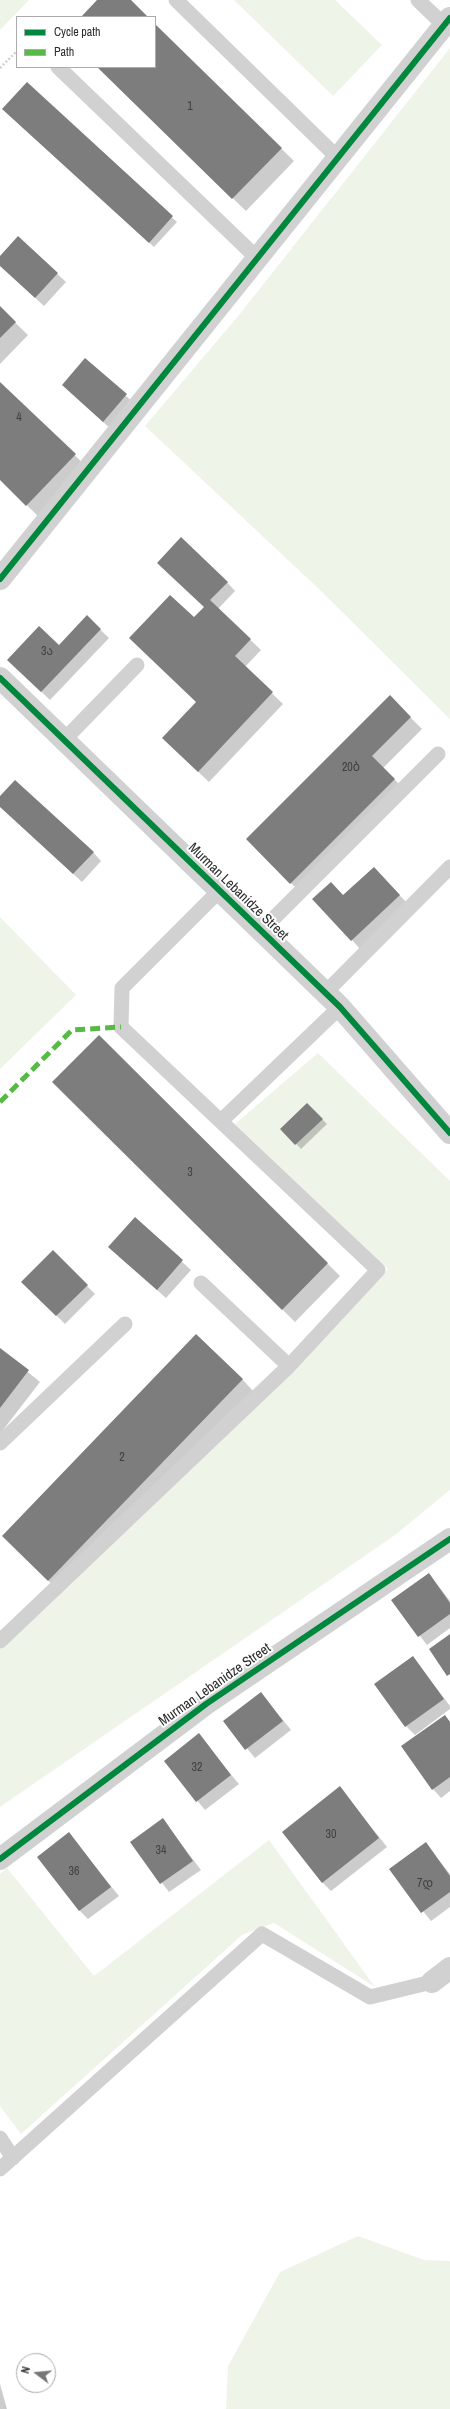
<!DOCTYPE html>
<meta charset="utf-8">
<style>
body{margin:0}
#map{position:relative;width:450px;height:2409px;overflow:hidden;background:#fff;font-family:"Archivo Narrow",sans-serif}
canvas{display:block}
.legend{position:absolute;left:16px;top:16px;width:140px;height:52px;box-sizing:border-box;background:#fff;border:1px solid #ababab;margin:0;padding:5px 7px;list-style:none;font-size:12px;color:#2c2c2c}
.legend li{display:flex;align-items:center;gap:8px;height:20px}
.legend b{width:20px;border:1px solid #ababab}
.north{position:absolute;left:16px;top:2353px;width:40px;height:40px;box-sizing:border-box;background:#fff;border:1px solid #ababab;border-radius:50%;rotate:286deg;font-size:11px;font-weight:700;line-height:16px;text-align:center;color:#2c2c2c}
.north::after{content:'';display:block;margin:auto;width:14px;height:18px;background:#767676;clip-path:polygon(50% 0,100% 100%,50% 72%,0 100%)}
</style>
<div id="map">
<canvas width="450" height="2409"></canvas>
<ul class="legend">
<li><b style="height:5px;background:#00873e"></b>Cycle path</li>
<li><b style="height:5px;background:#58b947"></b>Path</li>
</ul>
<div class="north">N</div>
</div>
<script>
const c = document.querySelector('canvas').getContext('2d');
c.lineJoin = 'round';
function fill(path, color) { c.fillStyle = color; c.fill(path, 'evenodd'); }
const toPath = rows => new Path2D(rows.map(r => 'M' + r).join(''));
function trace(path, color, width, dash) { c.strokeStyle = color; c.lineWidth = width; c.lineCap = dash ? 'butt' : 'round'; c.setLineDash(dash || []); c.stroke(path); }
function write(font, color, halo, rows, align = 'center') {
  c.font = font + ' "Archivo Narrow","Noto Sans Georgian",sans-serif'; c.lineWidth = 4; c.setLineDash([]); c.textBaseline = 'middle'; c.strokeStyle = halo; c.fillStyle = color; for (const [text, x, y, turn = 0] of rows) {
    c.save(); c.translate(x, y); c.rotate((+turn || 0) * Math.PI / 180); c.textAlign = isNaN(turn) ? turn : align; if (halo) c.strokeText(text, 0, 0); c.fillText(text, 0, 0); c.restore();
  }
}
const green = toPath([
 [1,0,29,0,0,30,0,1],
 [234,0,335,0,382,45,333,96],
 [450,48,450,719,321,591,145,426,239,315],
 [0,917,76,995,0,1069],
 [318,1053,450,1181,450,1490,395,1535,0,1807,0,1648,302,1361,388,1269,235,1124],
 [269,1840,375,1987,274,1923,242,1935,21,2134,0,2106,0,1874,7,1868,94,1976],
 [358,2236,424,2260,450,2261,450,2409,226,2409,228,2366,280,2272]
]);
const shadow = toPath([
 [155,25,294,161,246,211,98,67,155,67],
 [27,83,177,222,154,247,8,113],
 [18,237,66,282,44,306,0,265,0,257],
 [0,308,28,335,0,364],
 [85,359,135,404,112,430,71,393],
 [0,383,88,468,40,518,0,479],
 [167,571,227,582,235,591,218,609,261,650,245,667,283,704,209,782,174,749,197,702,194,618,205,607],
 [87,617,109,638,50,700,8,660,59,646],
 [390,697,422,729,383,768,406,791,299,891,247,839],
 [0,797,93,852,101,861,82,882,0,806],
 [382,877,408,904,360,949,352,940,344,896],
 [99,1037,340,1276,295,1322,54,1082],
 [307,1104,327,1124,301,1149,282,1129],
 [135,1219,191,1270,166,1298,118,1256],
 [53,1252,95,1294,65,1324,23,1282],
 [0,1349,40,1382,0,1434],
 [242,1379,254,1392,61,1593,16,1549],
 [429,1574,450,1601,450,1628,427,1645,393,1601],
 [413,1657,450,1706,450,1709,415,1735,406,1726],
 [261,1693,291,1730,255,1758,225,1722],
 [445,1717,450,1722,450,1791,441,1798,433,1789],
 [198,1735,239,1784,205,1810,165,1761],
 [340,1788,387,1847,331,1891,322,1882],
 [163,1820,201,1870,169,1892,131,1842],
 [68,1833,119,1896,88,1919,79,1910],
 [426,1844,450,1874,450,1907,431,1921,390,1870],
 [0,2384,7,2409,0,2409]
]);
const building = toPath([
 [97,0,131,0,148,17,81,17],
 [155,24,282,148,232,199,97,67,155,67],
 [27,82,173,216,149,243,2,109],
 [18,236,58,273,35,298,0,266,0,256],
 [0,306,16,322,0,338],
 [85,358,127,394,103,422,62,385],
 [0,382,76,454,26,506,0,480],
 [181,537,228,582,210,600,251,639,235,656,273,692,198,772,162,738,196,702,129,638,170,595,194,617,204,607,157,563],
 [87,615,101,629,41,692,7,660,39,626,59,645],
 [390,695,411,717,372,756,395,779,290,884,246,839],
 [15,780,94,852,73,874,0,807,0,796],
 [374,867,400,895,351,941,312,899,331,882,343,895],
 [99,1035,328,1263,282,1310,52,1082],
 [307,1103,323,1119,295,1145,280,1129],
 [135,1217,183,1260,157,1290,108,1247],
 [53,1250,88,1285,56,1316,21,1282],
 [196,1334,243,1379,48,1581,2,1536],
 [0,1348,29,1370,0,1408],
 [429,1573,450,1603,450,1614,418,1637,391,1600],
 [450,1634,450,1674,447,1676,429,1649],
 [413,1656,444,1699,405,1727,374,1684],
 [261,1692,283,1721,245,1750,223,1721],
 [445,1715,450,1722,450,1777,432,1790,401,1746],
 [199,1733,231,1775,196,1802,164,1761],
 [340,1786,379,1838,322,1883,282,1832],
 [163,1818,193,1861,160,1884,130,1842],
 [69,1832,111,1887,79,1911,37,1857],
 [426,1842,450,1876,450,1892,421,1913,389,1869]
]);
const path = toPath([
 [0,68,17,51]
]);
const lane = toPath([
 [176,0,338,158],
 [418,0,444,25],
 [58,67,257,258],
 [64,740,137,665],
 [261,931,438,754],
 [325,993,450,867],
 [221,1121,340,1007],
 [201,1283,289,1366,378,1270,121,1027,122,988,220,890],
 [0,1443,125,1324],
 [0,1641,289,1366],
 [0,2138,13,2158],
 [0,2169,262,1934,370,1997,432,1982]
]);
const street = toPath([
 [0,579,450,18],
 [0,678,340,1007,450,1133],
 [0,1859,206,1704,450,1539],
 [432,1982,450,1968]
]);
const quiet = toPath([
 [0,1102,72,1030,121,1027]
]);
const cycleway = toPath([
 [0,579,450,18],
 [0,678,340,1007,450,1133],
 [0,1859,206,1704,450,1539]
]);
const numberNames = [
 ["1",190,107],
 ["4",19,418],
 ["3ა",47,652],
 ["20ბ",351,768],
 ["3",190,1173],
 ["2",122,1458],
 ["32",197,1768],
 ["30",331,1835],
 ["34",161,1851],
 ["36",74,1872],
 ["7დ",425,1884]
];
const streetNames = [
 ["Murman Lebanidze Street",238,892,44],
 ["Murman Lebanidze Street",215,1685,-35]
];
fill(green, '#eff4e9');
fill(shadow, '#0003');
fill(building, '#7d7d7d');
trace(path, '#d1d1d1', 2.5, [2, 2]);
trace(lane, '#d1d1d1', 15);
trace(street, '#d1d1d1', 22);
trace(quiet, '#58b947', 5, [10, 5]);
trace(cycleway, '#00873e', 6);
write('12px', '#404040', null, numberNames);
write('14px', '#2c2c2c', '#fff', streetNames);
</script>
